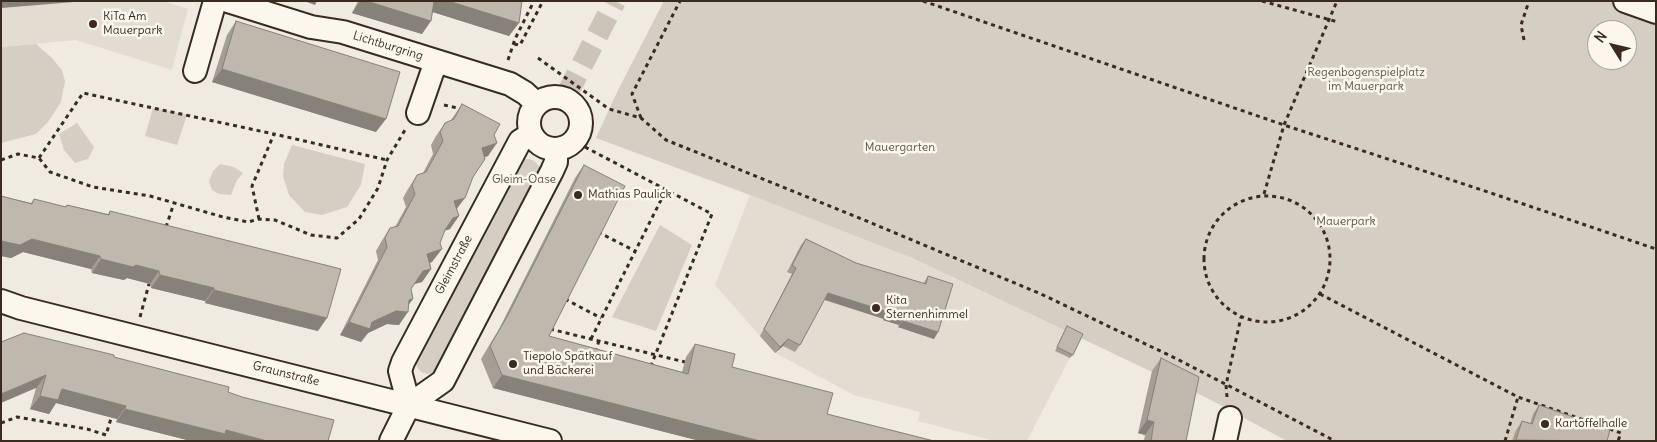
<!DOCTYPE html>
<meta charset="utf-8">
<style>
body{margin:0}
#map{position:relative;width:1657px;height:442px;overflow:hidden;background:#f0ebe0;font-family:Delius,sans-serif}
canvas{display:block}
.frame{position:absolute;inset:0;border:2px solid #3b2a1e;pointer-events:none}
.north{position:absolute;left:1587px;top:20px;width:50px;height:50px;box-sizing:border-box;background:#fbf7ec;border:1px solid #aea59a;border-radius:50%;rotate:306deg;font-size:14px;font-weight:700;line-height:20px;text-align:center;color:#3b2a1e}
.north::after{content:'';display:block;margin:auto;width:18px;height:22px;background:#3b2a1e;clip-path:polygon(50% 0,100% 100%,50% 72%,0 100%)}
</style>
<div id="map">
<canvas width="1657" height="442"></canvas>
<div class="frame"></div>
<div class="north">N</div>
</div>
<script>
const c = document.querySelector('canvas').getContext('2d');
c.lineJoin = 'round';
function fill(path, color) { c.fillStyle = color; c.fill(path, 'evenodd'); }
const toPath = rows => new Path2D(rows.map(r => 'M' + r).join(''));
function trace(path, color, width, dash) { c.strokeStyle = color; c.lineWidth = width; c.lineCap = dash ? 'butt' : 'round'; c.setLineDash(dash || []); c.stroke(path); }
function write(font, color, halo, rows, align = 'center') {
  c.font = font + ' Delius,sans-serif'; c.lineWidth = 5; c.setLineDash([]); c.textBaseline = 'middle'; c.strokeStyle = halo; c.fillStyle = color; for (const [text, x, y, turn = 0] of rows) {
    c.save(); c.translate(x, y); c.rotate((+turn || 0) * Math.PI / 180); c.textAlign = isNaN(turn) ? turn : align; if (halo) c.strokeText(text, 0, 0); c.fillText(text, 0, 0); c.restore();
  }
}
const built = toPath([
 [1,1,163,1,188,9,172,70,76,40,1,47],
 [750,195,907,256,1080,338,1027,441,995,441,918,421,920,412,854,395,775,353,715,285]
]);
const green = toPath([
 [664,1,1656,1,1656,441,1287,441,1207,398,912,258,750,195,596,138,618,90],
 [1597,30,1627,30,1627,60,1597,60],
 [36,44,52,58,62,70,65,81,61,102,48,122,36,134,1,143,1,47],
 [153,108,187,115,177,145,145,136],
 [77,123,94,147,88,159,75,163,64,150,59,134],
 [292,145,365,164,361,185,347,207,322,215,305,212,289,195,283,176,284,164],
 [523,159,529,159,534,161,543,170,435,372,427,374,421,372,417,367,416,362],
 [220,164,234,167,243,173,237,180,231,195,219,194,212,190,209,181,213,171],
 [660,225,692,245,656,331,612,317]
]);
const minorTunnel = toPath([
 [567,94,615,1]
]);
const path = toPath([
 [923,1,1284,125,1482,190,1656,249],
 [1262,1,1338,22],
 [1524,40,1521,25,1529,1],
 [514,44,520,45,543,1],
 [538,58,609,109,641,118,666,140,857,217,1041,294,1177,359,1335,441],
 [508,60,515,39,534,1],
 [444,105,462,109],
 [641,118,632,94,680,1],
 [585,147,712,214,650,368],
 [39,158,83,93,274,134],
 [1,160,18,154,39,158,50,172,93,187,150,196,223,217,248,222,259,219,275,220,311,235,337,238,359,219,378,188,387,160,405,130],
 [1264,194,1284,125,1337,1],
 '1204 259a63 63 0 1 1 126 0a63 63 0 1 1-126 0Z',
 [259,219,252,186,274,134,387,160],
 [166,227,174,203],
 [598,232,635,251],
 [1320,294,1518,397,1621,433,1618,441],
 [565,299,601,318],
 [140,317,149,284],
 [550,329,685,362],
 [591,339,666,190],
 [595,352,599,341],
 [1227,397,1226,385,1241,317],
 [1,423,17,417,87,429,106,435,112,415],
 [1505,441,1518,397]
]);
const minor = toPath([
 [228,1,311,27,343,32,510,84,525,93,537,104],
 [1625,1,1656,12],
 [195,71,215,1],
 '529 123a26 26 0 1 1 52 0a26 26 0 1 1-52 0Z',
 [418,113,436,61],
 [1,301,21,308,550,441],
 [409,405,400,371,403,362,520,141,531,134],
 [391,441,409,405,443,381,552,171,556,162,556,149],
 [1225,441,1230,418]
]);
const wall = toPath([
 [358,1,522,1,509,36,433,12,422,34,352,13],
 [236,21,376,132,212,82,227,35],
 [462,104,494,135,488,156,485,157,473,177,457,209,450,229,445,230,432,262,430,263,431,269,422,282,414,284,411,289,413,299,409,304,399,325,387,324,368,333,361,342,340,335,378,260,376,251,381,242,390,228,395,227,406,207,403,198,408,189,417,175,423,173,433,154,431,145,436,136,445,123,451,120],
 [584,165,549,336,682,372,686,357,695,344,732,367,827,414,934,441,700,441,493,388,481,359,499,329,575,178],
 [1,196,31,203,34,199,65,207,67,205,108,214,110,211,318,331,205,303,205,301,151,288,150,284,127,278,124,280,92,273,91,269,23,252,11,258,1,256],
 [806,239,856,263,923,284,928,276,934,339,898,327,899,325,883,320,884,319,824,300,800,345,795,352,783,346,775,353,760,336,792,274,787,272,801,245],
 [1067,326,1073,355,1070,358,1055,351],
 [1,342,114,357,228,392,328,441,191,441,116,422,117,419,56,403,49,414,30,409,36,388],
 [1161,358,1186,441,1144,441,1145,435,1138,433,1152,371],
 [1539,405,1607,441,1512,441,1516,430,1522,421,1530,424,1533,414]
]);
const shadedWall = toPath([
 [1,1,86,1,1,8],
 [304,1,317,1,315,5],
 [360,1,366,1,431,21,422,34,352,13],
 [432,1,448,1,519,23,509,36,426,10],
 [222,69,386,119,376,132,212,82],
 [497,143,488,156,473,161,482,148],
 [465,198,455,211,454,201],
 [459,216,450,229,444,231,453,218],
 [32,239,100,256,91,269,23,252,11,258,1,256,1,241],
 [442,249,432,262,418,267,427,254],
 [101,259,136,265,159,271,150,284,127,278,124,280,92,273],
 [431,269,422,282,414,284,423,271],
 [160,275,214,288,205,301,151,288],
 [214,290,327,318,318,331,205,303],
 [828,293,888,312,884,319,823,299],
 [413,299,403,312,408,312,399,325,387,324,368,333,361,342,340,335,349,322,372,322,396,311,409,300],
 [888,313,904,318,899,325,883,320],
 [903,321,938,332,934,339,898,327],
 [788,339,783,346,775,353,780,347],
 [46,375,36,388,1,403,1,394],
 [502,375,760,441,700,441,493,388],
 [62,389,126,406,117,419,56,403,49,414,30,409,40,396],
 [125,409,226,430,267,441,191,441,116,422],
 [1147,420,1154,422,1145,435,1138,433]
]);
const building = toPath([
 [366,1,434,1,431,21,366,1],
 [448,1,522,1,519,23,448,1],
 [236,21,400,72,386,119,222,69,236,21],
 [462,104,500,124,494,135,497,143,482,148,485,159,473,177,465,198,454,201,459,216,453,218,445,230,440,243,442,249,427,254,431,269,423,271,411,289,413,299,409,300,408,312,396,311,372,322,370,329,349,322,387,247,385,238,390,228,398,226,415,194,412,185,417,175,426,172,443,141,440,132,445,123,454,119,462,104],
 [584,165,625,186,549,336,688,374,695,344,735,354,732,367,833,393,827,414,934,441,760,441,502,375,490,346,508,315,584,165],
 [1,196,32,204,34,199,66,207,67,205,109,215,110,211,341,269,327,318,214,290,214,288,160,275,159,271,136,265,133,267,101,259,100,256,32,239,20,245,1,241,1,196],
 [806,239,856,263,926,284,928,276,953,284,938,332,903,321,904,318,888,313,888,312,828,293,800,345,788,339,780,347,764,329,796,268,792,265,806,239],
 [1067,326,1083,334,1073,355,1057,347,1067,326],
 [24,333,114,355,114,357,229,387,228,392,242,397,334,420,328,441,267,441,226,430,225,434,125,409,126,406,62,389,58,400,40,396,46,375,1,394,1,342,24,333],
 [1161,358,1199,377,1186,441,1151,441,1154,422,1147,420,1161,358],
 [1539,405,1610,430,1607,441,1516,440,1522,421,1532,424,1539,405]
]);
const markers = [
 [93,24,5,"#3b2a1e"],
 [578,195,5,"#3b2a1e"],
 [876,308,5,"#3b2a1e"],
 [513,364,5,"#3b2a1e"],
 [1545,424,5,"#3b2a1e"]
];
const poiNames = [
 ["KiTa Am",103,17],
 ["Mauerpark",103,31],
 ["Mathias Paulick",588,195],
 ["Kita",886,301],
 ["Sternenhimmel",886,315],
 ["Tiepolo Spätkauf",523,357],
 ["und Bäckerei",523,371],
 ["Kartoffelhalle",1555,424]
];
const streetNames = [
 ["Lichtburgring",388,46,17],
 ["Gleimstraße",454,265,-62],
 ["Graunstraße",286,374,14]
];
const parkNames = [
 ["Regenbogenspielplatz",1366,73],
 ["im Mauerpark",1366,87],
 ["Mauergarten",900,148],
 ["Gleim-Oase",524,180],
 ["Mauerpark",1346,222]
];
fill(built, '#e2dcd1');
fill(green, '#d5cec3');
trace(minorTunnel, '#ccc4b9', 22, [22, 11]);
trace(minor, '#3b2a1e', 26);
trace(path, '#3b2a1e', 3, [4, 4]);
trace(minor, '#fbf7ec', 22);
fill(wall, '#a59e95');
fill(shadedWall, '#868179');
fill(building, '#c0b8ad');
trace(building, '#868179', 1);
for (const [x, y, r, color] of markers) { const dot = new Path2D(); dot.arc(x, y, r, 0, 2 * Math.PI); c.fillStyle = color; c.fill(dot); trace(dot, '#fbf7ec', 2); }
write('12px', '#3b2a1e', '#fbf7ec', poiNames, 'left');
write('12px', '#3b2a1e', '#fbf7ec', streetNames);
write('12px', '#625347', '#fbf7ec', parkNames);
</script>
